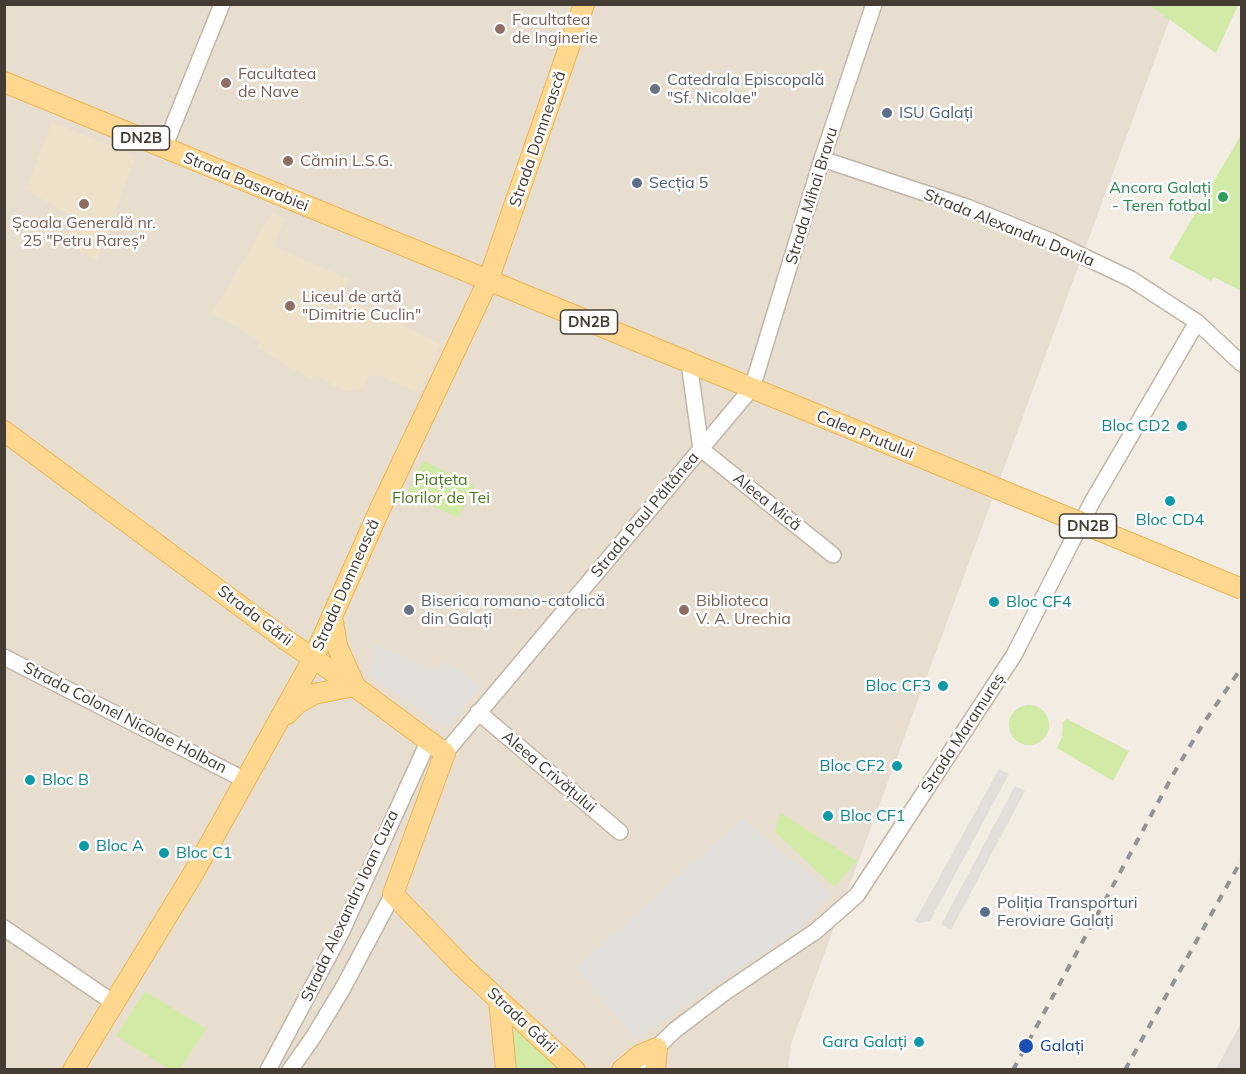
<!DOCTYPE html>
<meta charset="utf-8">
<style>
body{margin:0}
#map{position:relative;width:1246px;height:1074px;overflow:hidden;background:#f3ece2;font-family:Mulish,sans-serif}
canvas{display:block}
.frame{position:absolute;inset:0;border:6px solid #443c32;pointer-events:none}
</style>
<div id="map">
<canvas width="1246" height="1074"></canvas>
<div class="frame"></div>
</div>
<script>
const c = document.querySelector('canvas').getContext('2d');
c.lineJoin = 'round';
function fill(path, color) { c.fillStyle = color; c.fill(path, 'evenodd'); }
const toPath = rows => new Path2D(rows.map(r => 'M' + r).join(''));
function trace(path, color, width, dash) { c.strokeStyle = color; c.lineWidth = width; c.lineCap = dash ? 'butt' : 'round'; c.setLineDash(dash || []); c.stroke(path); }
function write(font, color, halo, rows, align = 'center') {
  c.font = font + ' Mulish,sans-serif'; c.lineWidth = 5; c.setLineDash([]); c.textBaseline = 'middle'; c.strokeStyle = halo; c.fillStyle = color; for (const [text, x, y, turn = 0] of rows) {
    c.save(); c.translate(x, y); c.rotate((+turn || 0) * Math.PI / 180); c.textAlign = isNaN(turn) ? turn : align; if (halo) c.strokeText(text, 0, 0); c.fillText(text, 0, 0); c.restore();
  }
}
const residential = toPath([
 [5,5,1175,5,791,1044,788,1069,5,1070]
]);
const industrial = toPath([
 [1241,1023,1241,1069,1216,1069]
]);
const education = toPath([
 [52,122,136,156,97,260,62,242,73,218,26,189],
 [272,213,285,218,273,246,349,279,341,296,441,344,419,394,378,375,369,376,362,391,356,388,347,392,337,386,331,387,330,382,316,375,310,379,257,348,260,341,212,313]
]);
const green = toPath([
 [1149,5,1238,5,1216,53],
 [1241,135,1241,291,1214,277,1211,281,1169,258],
 [423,461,474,485,458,518,407,494],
 '1009 725a20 20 0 1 1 40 0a20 20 0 1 1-40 0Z',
 [1067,719,1129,751,1113,781,1057,748,1062,737,1063,722],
 [780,813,857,861,834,887,775,832],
 [145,991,206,1029,180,1069,169,1069,116,1036],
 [514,1031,518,1033,558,1069,515,1069,511,1034]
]);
const parking = toPath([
 [375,644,437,671,447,660,480,688,447,728,369,675],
 [999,769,1009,774,930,921,919,923,915,921],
 [1015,786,1025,791,951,930,941,925],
 [742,819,832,893,800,929,636,1039,576,968]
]);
const minor = toPath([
 [164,148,222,4],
 [822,159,967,207,1051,241,1131,279,1197,322,1242,364],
 [689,363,701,449,833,555],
 [4,657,245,780],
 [478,712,620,832],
 [445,753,752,388,822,159,874,4],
 [4,928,114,1003],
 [268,1070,341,933,429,740],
 [290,1070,314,1036,343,988,393,894],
 [640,1070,648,1056,675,1030,724,993,816,931,857,895,1014,655,1092,502,1197,322]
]);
const major = toPath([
 [4,82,935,463],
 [4,431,286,640,354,686,445,753,393,894,462,966,575,1070],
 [332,616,337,646,354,684],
 [287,714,298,703,314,694,354,686],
 [499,1000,506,1070],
 [73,1070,193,874,313,659,380,509,488,281,584,4],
 [622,1070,640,1055,657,1048,655,1070]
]);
const rail = toPath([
 [1013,1070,1174,773,1203,724,1242,667],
 [1125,1070,1242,859]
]);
const majorBridge = toPath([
 [935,463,1242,589]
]);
const markers = [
 [500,29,6,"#8d6e63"],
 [226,83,6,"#8d6e63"],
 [655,89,6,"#6b7280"],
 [887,113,6,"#5c6f8a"],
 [288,161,6,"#8d6e63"],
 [637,183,6,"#5c6f8a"],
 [1223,197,6,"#2e9e5b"],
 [84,204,6,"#8d6e63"],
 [290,306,6,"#8d6e63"],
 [1182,426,6,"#0f9aa8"],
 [1170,501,6,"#0f9aa8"],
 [994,602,6,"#0f9aa8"],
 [409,610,6,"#6b7280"],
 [684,610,6,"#8d6e63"],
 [943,686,6,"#0f9aa8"],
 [897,766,6,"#0f9aa8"],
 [30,780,6,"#0f9aa8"],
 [828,816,6,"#0f9aa8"],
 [84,846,6,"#0f9aa8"],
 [164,853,6,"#0f9aa8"],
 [985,912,6,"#5c6f8a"],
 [919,1042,6,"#0f9aa8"],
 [1026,1046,8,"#1a4fb4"]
];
const shields = [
 [141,138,57],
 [589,322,57],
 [1088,526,57]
];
const shieldNames = [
 ["DN2B",141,138],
 ["DN2B",589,322],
 ["DN2B",1088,526]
];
const educationNames = [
 ["Facultatea",512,20],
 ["de Inginerie",512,38],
 ["Facultatea",238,74],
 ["de Nave",238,92],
 ["Cămin L.S.G.",300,161],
 ["Școala Generală nr.",84,223,"center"],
 ["25 \"Petru Rareș\"",84,241,"center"],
 ["Liceul de artă",302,297],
 ["\"Dimitrie Cuclin\"",302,315],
 ["Biblioteca",696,601],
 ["V. A. Urechia",696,619]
];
const worshipNames = [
 ["Catedrala Episcopală",667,80],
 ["\"Sf. Nicolae\"",667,98],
 ["Biserica romano-catolică",421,601],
 ["din Galați",421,619]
];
const serviceNames = [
 ["ISU Galați",899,113],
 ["Secția 5",649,183],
 ["Poliția Transporturi",997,903],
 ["Feroviare Galați",997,921]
];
const streetNames = [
 ["Strada Domnească",538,139,-71],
 ["Strada Basarabiei",246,182,22],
 ["Strada Mihai Bravu",812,196,-73],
 ["Strada Alexandru Davila",1009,228,22],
 ["Calea Prutului",865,435,22],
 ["Aleea Mică",767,502,39],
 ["Strada Paul Păltânea",645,515,-50],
 ["Strada Domnească",346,585,-66],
 ["Strada Gării",255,616,37],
 ["Strada Colonel Nicolae Holban",125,718,27],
 ["Strada Maramureș",963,733,-57],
 ["Aleea Crivățului",549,772,40],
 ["Strada Alexandru Ioan Cuza",350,906,-65],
 ["Strada Gării",522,1021,43]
];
const leisureNames = [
 ["Ancora Galați",1211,188],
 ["- Teren fotbal",1211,206]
];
const cultureNames = [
 ["Bloc CD2",1170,426,"right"],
 ["Bloc CD4",1170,520,"center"],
 ["Bloc CF4",1006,602],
 ["Bloc CF3",931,686,"right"],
 ["Bloc CF2",885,766,"right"],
 ["Bloc B",42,780],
 ["Bloc CF1",840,816],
 ["Bloc A",96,846],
 ["Bloc C1",176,853],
 ["Gara Galați",907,1042,"right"]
];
const parkNames = [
 ["Piațeta",441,480],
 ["Florilor de Tei",441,498]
];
const transitNames = [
 ["Galați",1040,1046]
];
fill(residential, '#e7decf');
fill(industrial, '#e4ddd7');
fill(education, '#ede1ca');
fill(green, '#d1eba6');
fill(parking, '#e2dfdb');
trace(minor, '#c1b6a7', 18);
trace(major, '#edb555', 22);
trace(minor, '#fff', 15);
trace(major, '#ffd78e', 20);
trace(rail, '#939393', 4, [8, 8]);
trace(majorBridge, '#edb555', 22, []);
trace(majorBridge, '#ffd78e', 20);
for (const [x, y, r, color] of markers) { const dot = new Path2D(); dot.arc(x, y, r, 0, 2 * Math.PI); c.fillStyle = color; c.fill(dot); trace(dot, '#fff', 2); }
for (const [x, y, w] of shields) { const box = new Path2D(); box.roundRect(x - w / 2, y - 12, w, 24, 4.5); c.fillStyle = '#fff'; c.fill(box); trace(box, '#443c32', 1.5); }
write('bold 15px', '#443c32', null, shieldNames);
write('16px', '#785e54', '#fff', educationNames, 'left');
write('16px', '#5b616d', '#fff', worshipNames, 'left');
write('16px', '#4e5e75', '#fff', serviceNames, 'left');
write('16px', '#443c32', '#fff', streetNames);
write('16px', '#27864d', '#fff', leisureNames, 'right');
write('16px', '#0d838f', '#fff', cultureNames, 'left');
write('16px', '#497a21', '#fff', parkNames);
write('16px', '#164399', '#fff', transitNames, 'left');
</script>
